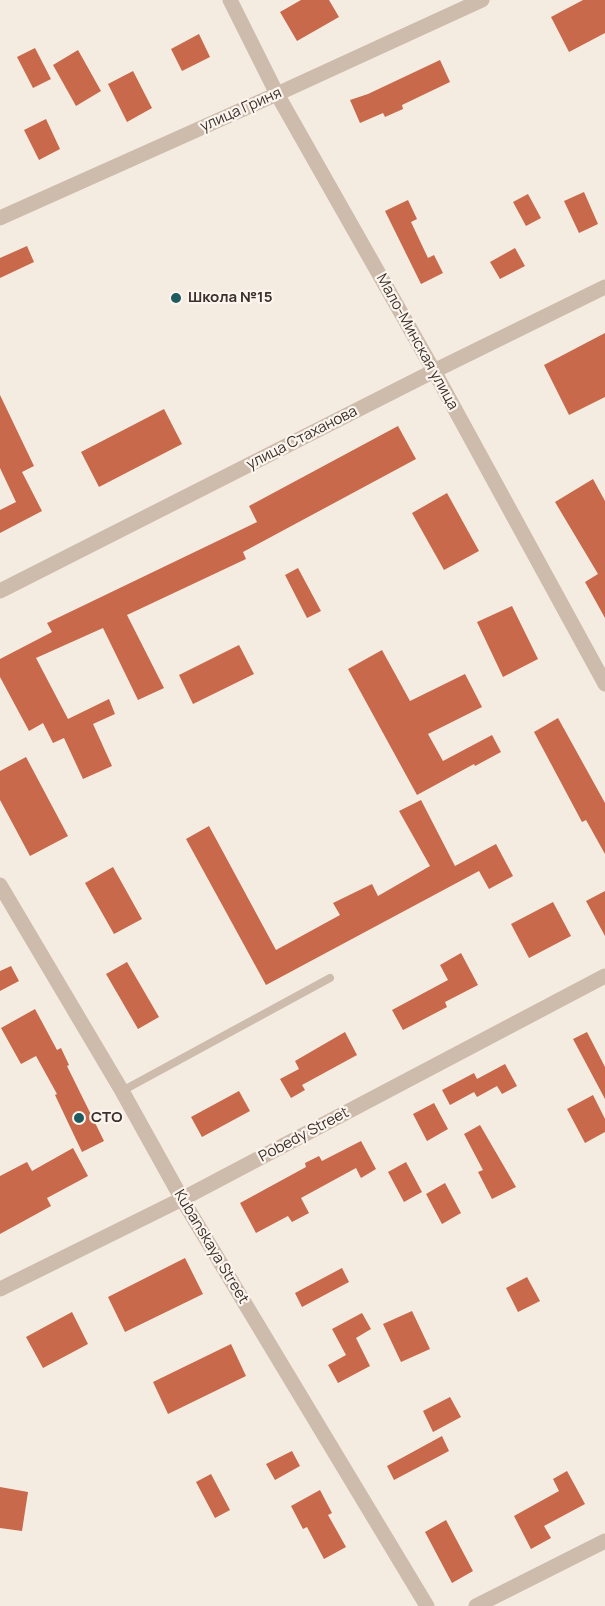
<!DOCTYPE html>
<meta charset="utf-8">
<style>
body{margin:0}
canvas{display:block;background:#f4ebe1}
</style>
<canvas width="605" height="1606"></canvas>
<script>
const c = document.querySelector('canvas').getContext('2d');
c.lineJoin = 'round';
function fill(path, color) { c.fillStyle = color; c.fill(path, 'evenodd'); }
const toPath = rows => new Path2D(rows.map(r => 'M' + r).join(''));
function trace(path, color, width, dash) { c.strokeStyle = color; c.lineWidth = width; c.lineCap = dash ? 'butt' : 'round'; c.setLineDash(dash || []); c.stroke(path); }
function write(font, color, halo, rows, align = 'center') {
  c.font = font + ' Manrope,sans-serif'; c.lineWidth = 4.5; c.setLineDash([]); c.textBaseline = 'middle'; c.strokeStyle = halo; c.fillStyle = color; for (const [text, x, y, turn = 0] of rows) {
    c.save(); c.translate(x, y); c.rotate((+turn || 0) * Math.PI / 180); c.textAlign = isNaN(turn) ? turn : align; if (halo) c.strokeText(text, 0, 0); c.fillText(text, 0, 0); c.restore();
  }
}
const building = toPath([
 [301,0,329,0,339,17,297,41,280,12],
 [583,0,605,0,605,33,569,52,551,17],
 [199,34,210,57,182,71,171,49],
 [35,48,51,79,33,88,17,57],
 [78,50,101,91,76,106,53,65],
 [440,60,450,82,402,105,403,109,385,117,383,113,360,123,350,100,368,94],
 [133,71,152,108,127,122,108,84],
 [46,119,60,149,39,160,24,130],
 [584,192,598,224,579,233,564,201],
 [528,194,541,218,526,226,513,202],
 [408,200,417,219,411,222,428,258,434,255,443,273,421,284,385,211],
 [27,246,34,262,0,278,0,258],
 [515,248,525,266,500,279,490,262],
 [605,333,605,397,569,415,544,365],
 [0,395,34,466,22,472,42,511,0,533,0,510,16,502,0,468],
 [164,409,182,444,99,487,81,452],
 [398,426,416,459,243,552,246,559,127,615,164,688,138,700,103,628,36,658,68,719,109,699,115,714,93,724,112,766,83,779,64,738,53,743,43,723,29,731,0,677,0,659,52,632,47,623,257,522,249,506],
 [593,479,605,501,605,618,585,582,598,574,555,502],
 [447,493,479,551,444,570,412,513],
 [298,568,321,611,307,618,285,575],
 [512,606,538,659,503,677,477,622],
 [239,645,254,674,193,704,179,675],
 [382,650,410,701,465,674,482,707,428,734,443,761,492,735,501,752,475,766,474,764,417,795,348,669],
 [558,718,605,803,605,854,586,820,582,822,534,732],
 [26,757,68,836,30,856,0,800,0,771],
 [421,800,455,866,496,844,513,876,489,889,479,871,266,985,186,839,209,826,276,950,340,915,333,903,372,884,378,896,430,866,399,811],
 [113,867,142,919,114,934,85,883],
 [605,891,605,936,586,901],
 [553,902,571,936,529,958,511,924],
 [461,953,478,985,445,1002,447,1007,403,1030,392,1010,448,980,440,965],
 [127,962,159,1017,138,1029,106,974],
 [11,966,19,981,0,991,0,971],
 [35,1009,57,1050,61,1048,69,1065,67,1066,104,1141,82,1152,55,1095,57,1094,36,1056,21,1064,1,1028],
 [345,1032,357,1055,302,1085,305,1090,291,1098,280,1079,299,1069,295,1061],
 [587,1032,605,1067,605,1099,573,1039],
 [505,1064,517,1086,502,1094,497,1086,477,1097,474,1092,450,1105,442,1090,474,1073,477,1079],
 [239,1091,250,1111,202,1137,191,1117],
 [593,1095,605,1119,605,1132,585,1143,567,1109],
 [434,1103,448,1129,427,1141,413,1114],
 [480,1125,516,1187,492,1199,478,1172,483,1170,464,1134],
 [361,1141,376,1169,361,1178,356,1168,301,1198,309,1213,292,1222,288,1216,256,1233,240,1203,306,1167,305,1163,319,1156,322,1161],
 [73,1148,88,1176,47,1198,51,1206,0,1234,0,1176,27,1162,32,1171],
 [406,1162,422,1192,404,1202,388,1172],
 [445,1183,461,1213,442,1224,426,1194],
 [185,1258,203,1294,125,1332,108,1297],
 [342,1268,349,1282,302,1307,295,1293],
 [527,1277,540,1301,518,1312,506,1288],
 [412,1311,430,1349,401,1362,383,1324],
 [72,1312,88,1344,43,1368,26,1337],
 [362,1313,371,1329,356,1338,370,1366,338,1383,328,1365,346,1355,332,1329],
 [231,1344,246,1376,168,1414,153,1382],
 [450,1397,461,1417,433,1432,423,1411],
 [442,1436,449,1451,394,1480,387,1466],
 [292,1451,300,1466,275,1480,266,1464],
 [567,1471,585,1504,544,1526,551,1538,531,1549,514,1516,559,1491,553,1479],
 [211,1474,230,1510,215,1518,196,1482],
 [0,1487,28,1492,22,1531,0,1528],
 [320,1490,332,1513,328,1515,346,1547,324,1559,307,1527,303,1529,291,1506],
 [446,1520,473,1571,452,1583,425,1532]
]);
const service = toPath([
 [122,1091,330,978]
]);
const minor = toPath([
 [230,0,277,94,434,371,605,684],
 [0,218,277,94,482,0],
 [0,591,434,371,605,287],
 [476,1606,605,1541]
]);
const tertiary = toPath([
 [0,885,122,1091,182,1199,427,1606],
 [0,1289,182,1199,605,976]
]);
const markers = [
 [176,298,6,"#1f5a5e"],
 [79,1118,6,"#1f5a5e"]
];
const streetNames = [
 ["улица Гриня",241,110,-24],
 ["Мало-Минская улица",417,342,61],
 ["улица Стаханова",302,438,-27],
 ["Pobedy Street",304,1135,-28],
 ["Kubanskaya Street",211,1247,59]
];
const poiNames = [
 ["Школа №15",188,298],
 ["СТО",91,1118]
];
fill(building, '#c8694b');
trace(service, '#cdbbac', 8);
trace(minor, '#cdbbac', 15);
trace(tertiary, '#cdbbac', 15);
for (const [x, y, r, color] of markers) { const dot = new Path2D(); dot.arc(x, y, r, 0, 2 * Math.PI); c.fillStyle = color; c.fill(dot); trace(dot, '#fbf5ee', 2); }
write('15px', '#3b302b', '#fbf5ee', streetNames);
write('bold 15px', '#3b302b', '#fbf5ee', poiNames, 'left');
</script>
